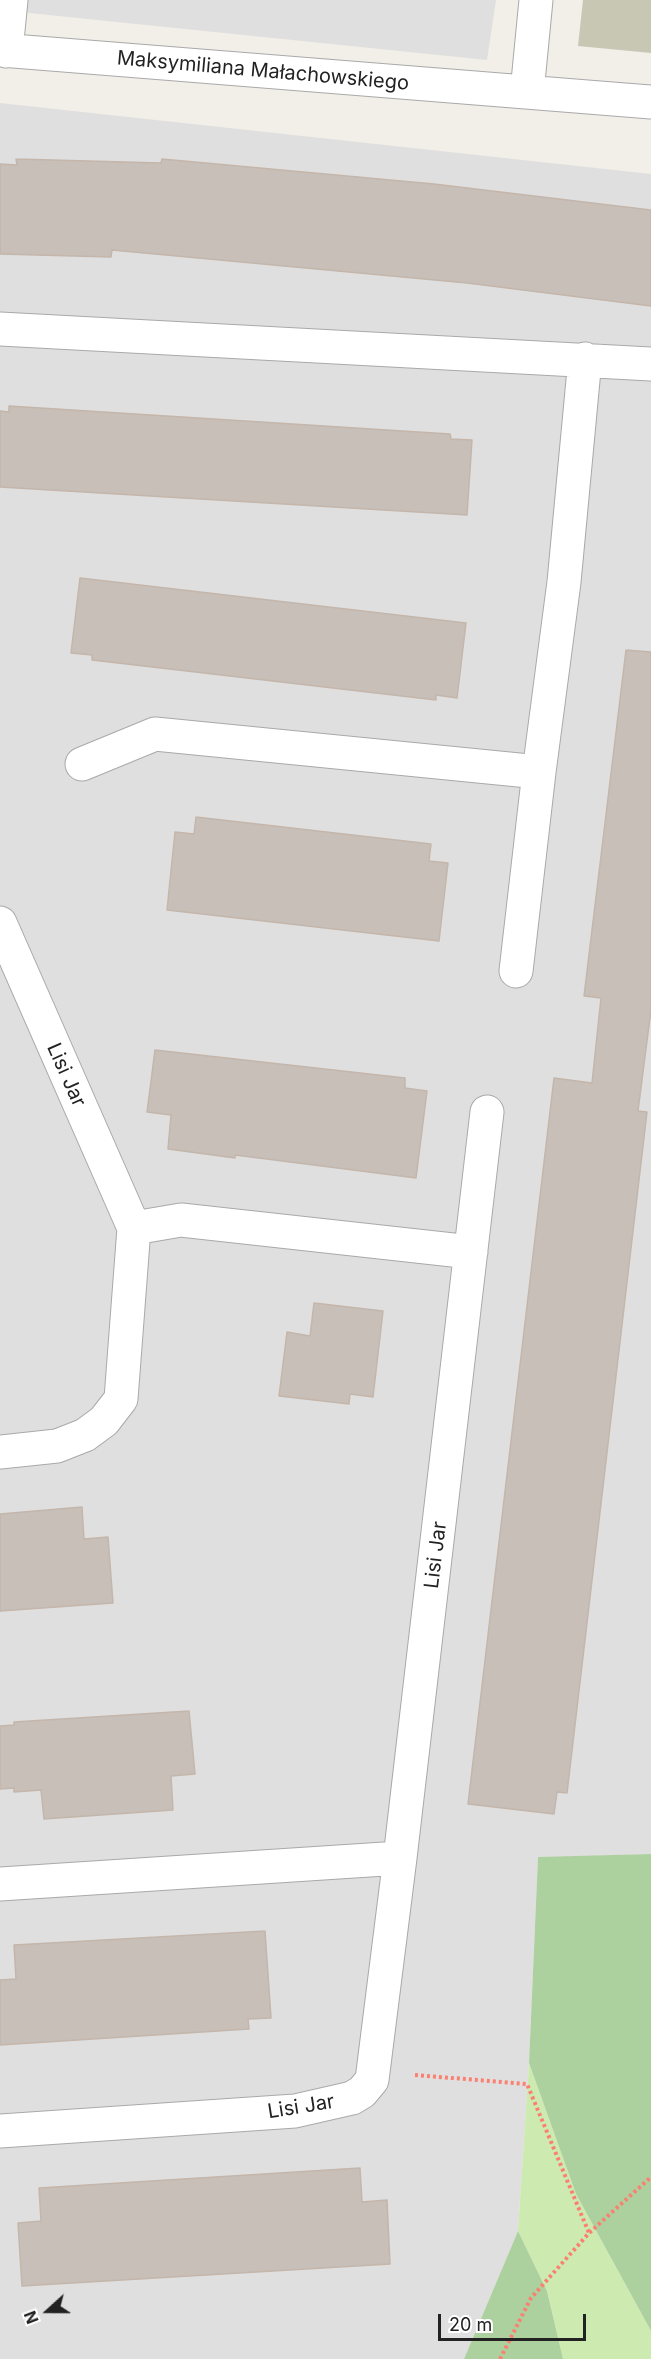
<!DOCTYPE html>
<meta charset="utf-8">
<style>
body{margin:0}
#map{position:relative;width:651px;height:2359px;overflow:hidden;background:#f2efe9;font-family:Inter,sans-serif}
canvas{display:block}
.north{position:absolute;left:18px;top:2281px;width:60px;height:60px;-webkit-text-stroke:4px #fff;paint-order:stroke;rotate:249deg;font-size:16px;font-weight:700;line-height:24px;text-align:center;color:#222}
.north::after{content:'';display:block;margin:auto;width:21px;height:27px;background:#222;clip-path:polygon(50% 0,100% 100%,50% 72%,0 100%)}
.scale{position:absolute;left:438px;top:2314px;width:148px;height:27px;box-sizing:border-box;border:3px solid #222;border-top:0;padding-left:8px;font-size:18px;line-height:21px;white-space:nowrap;color:#222;-webkit-text-stroke:4px #fff;paint-order:stroke}
</style>
<div id="map">
<canvas width="651" height="2359"></canvas>
<div class="north">N</div>
<div class="scale">20 m</div>
</div>
<script>
const c = document.querySelector('canvas').getContext('2d');
c.lineJoin = 'round';
function fill(path, color) { c.fillStyle = color; c.fill(path, 'evenodd'); }
const toPath = rows => new Path2D(rows.map(r => 'M' + r).join(''));
function trace(path, color, width, dash) { c.strokeStyle = color; c.lineWidth = width; c.lineCap = dash ? 'butt' : 'round'; c.setLineDash(dash || []); c.stroke(path); }
function write(font, color, halo, rows, align = 'center') {
  c.font = font + ' Inter,sans-serif'; c.lineWidth = 6; c.setLineDash([]); c.textBaseline = 'middle'; c.strokeStyle = halo; c.fillStyle = color; for (const [text, x, y, turn = 0] of rows) {
    c.save(); c.translate(x, y); c.rotate((+turn || 0) * Math.PI / 180); c.textAlign = isNaN(turn) ? turn : align; if (halo) c.strokeText(text, 0, 0); c.fillText(text, 0, 0); c.restore();
  }
}
const residential = toPath([
 [0,0,496,0,487,60,0,10],
 [0,103,651,174,651,1854,538,1858,529,2063,518,2231,464,2359,0,2359]
]);
const construction = toPath([
 [583,0,651,0,651,53,578,46]
]);
const grass = toPath([
 [529,2063,576,2194,651,2331,651,2359,563,2359,547,2291,518,2231]
]);
const forest = toPath([
 [651,1854,651,2331,576,2194,529,2063,538,1857],
 [518,2231,547,2291,563,2359,464,2359]
]);
const building = toPath([
 [16,159,161,163,162,159,434,184,651,210,651,306,467,283,112,250,111,257,0,254,0,164,17,165,16,159],
 [9,406,450,434,451,439,472,440,467,515,0,487,0,411,9,412,9,406],
 [80,578,466,623,457,698,436,695,436,700,92,660,92,655,71,653,80,578],
 [626,650,651,652,651,1010,638,1111,647,1112,567,1793,557,1792,554,1814,468,1804,554,1078,592,1083,601,998,584,996,626,650],
 [196,817,431,844,429,861,448,863,439,941,167,910,175,832,194,834,196,817],
 [155,1050,405,1078,405,1088,427,1091,416,1178,235,1155,235,1158,168,1149,171,1115,147,1112,155,1050],
 [314,1303,383,1311,373,1397,350,1394,349,1404,279,1396,287,1332,310,1336,314,1303],
 [82,1507,84,1539,108,1537,113,1603,0,1611,0,1514,82,1507],
 [189,1711,195,1774,171,1776,173,1810,44,1819,41,1790,14,1792,14,1788,0,1789,0,1726,14,1725,14,1722,189,1711],
 [265,1931,271,2018,248,2019,249,2029,0,2045,0,1980,16,1979,14,1945,265,1931],
 [360,2168,362,2202,387,2200,390,2264,22,2286,18,2223,41,2221,39,2188,360,2168]
]);
const path = toPath([
 [415,2075,527,2084,589,2233],
 [500,2359,531,2298,589,2233,651,2177]
]);
const minor = toPath([
 [0,50,651,102],
 [6,51,11,0],
 [527,92,536,0],
 [0,329,651,364],
 [82,764,155,734,539,772],
 [0,923,134,1228,181,1220,471,1252],
 [516,971,539,772,564,582,585,359],
 [0,1452,57,1446,85,1435,104,1421,121,1399,134,1228],
 [0,1884,400,1858],
 [0,2131,295,2111,352,2098,362,2092,372,2080,400,1858,487,1112]
]);
const streetNames = [
 ["Maksymiliana Małachowskiego",263,71,5],
 ["Lisi Jar",66,1075,66],
 ["Lisi Jar",436,1555,-83],
 ["Lisi Jar",301,2107,-9]
];
fill(residential, '#e0dfdf');
fill(construction, '#c7c7b4');
fill(grass, '#cdebb0');
fill(forest, '#add19e');
fill(building, '#c7bfb8');
trace(building, '#c4b6ab', 1.5);
trace(minor, '#a9a9a9', 35);
trace(path, '#fa8072', 4, [3, 3]);
trace(minor, '#fff', 33);
write('20px', '#222', '#fff', streetNames);
</script>
